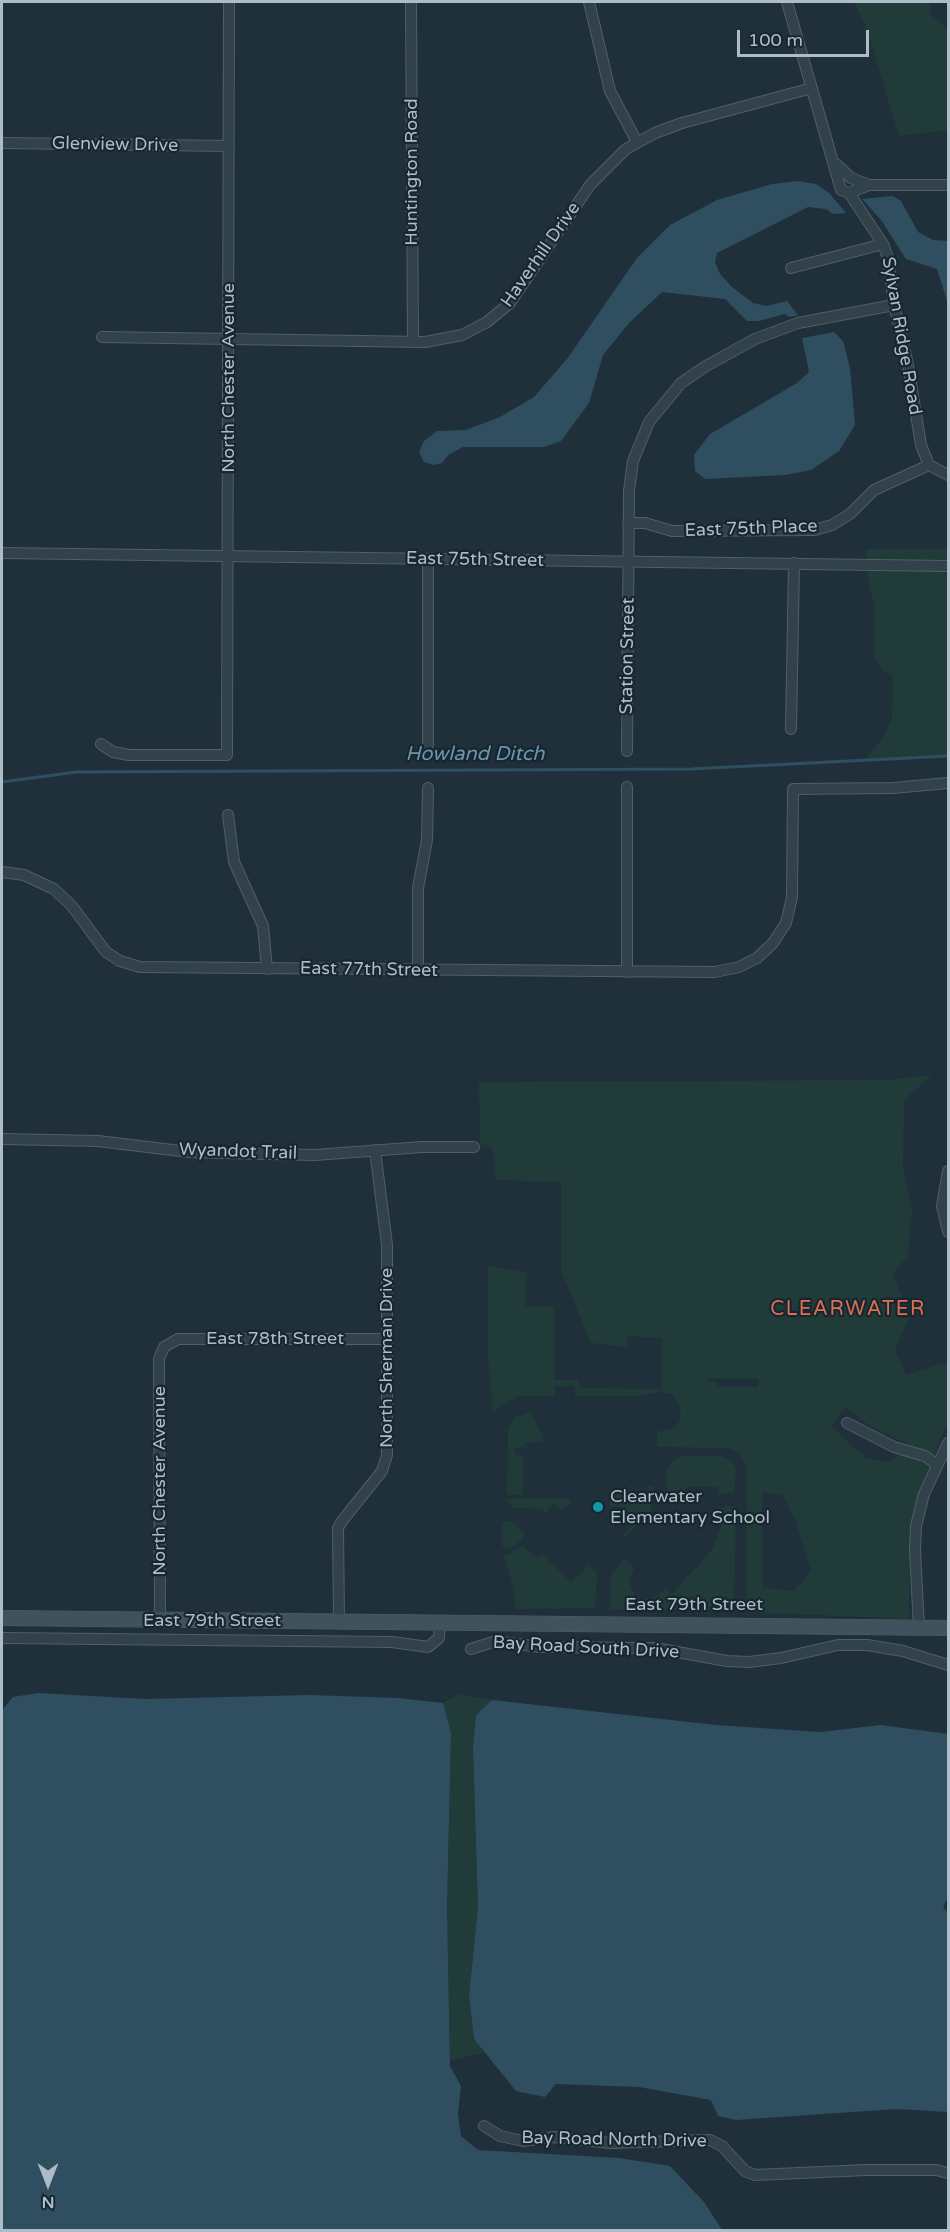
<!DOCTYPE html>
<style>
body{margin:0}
#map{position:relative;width:950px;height:2232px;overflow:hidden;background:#1f303a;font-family:"Varela Round",sans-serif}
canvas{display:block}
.frame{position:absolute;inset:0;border:3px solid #adbdc7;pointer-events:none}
.north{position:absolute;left:18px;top:2154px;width:60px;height:60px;-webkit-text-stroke:4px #18262f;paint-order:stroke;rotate:180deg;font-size:16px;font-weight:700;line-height:24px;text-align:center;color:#adbdc7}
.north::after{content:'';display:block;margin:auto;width:21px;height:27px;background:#adbdc7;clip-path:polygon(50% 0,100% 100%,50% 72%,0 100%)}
.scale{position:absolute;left:737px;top:30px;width:132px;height:27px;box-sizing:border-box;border:3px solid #adbdc7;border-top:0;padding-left:8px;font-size:18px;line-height:21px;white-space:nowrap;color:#adbdc7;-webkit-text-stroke:4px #18262f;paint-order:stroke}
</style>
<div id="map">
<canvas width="950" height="2232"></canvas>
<div class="frame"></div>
<div class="north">N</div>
<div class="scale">100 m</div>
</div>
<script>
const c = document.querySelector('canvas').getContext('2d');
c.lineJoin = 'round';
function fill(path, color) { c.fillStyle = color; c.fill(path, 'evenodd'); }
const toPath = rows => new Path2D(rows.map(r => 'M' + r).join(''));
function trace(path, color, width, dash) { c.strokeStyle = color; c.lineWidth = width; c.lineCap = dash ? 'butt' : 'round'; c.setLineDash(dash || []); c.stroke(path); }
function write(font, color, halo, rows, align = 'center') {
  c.font = font + ' "Varela Round",sans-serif'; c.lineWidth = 4.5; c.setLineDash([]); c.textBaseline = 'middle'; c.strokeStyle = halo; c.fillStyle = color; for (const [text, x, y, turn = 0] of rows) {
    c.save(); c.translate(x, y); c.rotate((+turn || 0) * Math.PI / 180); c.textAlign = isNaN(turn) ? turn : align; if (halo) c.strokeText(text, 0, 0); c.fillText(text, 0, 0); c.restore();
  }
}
const green = toPath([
 [854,2,929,2,931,15,948,29,948,130,899,136,866,26],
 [866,549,948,549,948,756,866,759,884,736,892,718,893,676,883,672,875,658,874,604,869,588],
 [932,1075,904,1100,903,1168,912,1210,908,1255,893,1274,909,1317,895,1350,906,1375,948,1362,948,1423,933,1457,870,1426,846,1408,831,1426,866,1458,889,1462,901,1454,920,1460,932,1469,920,1493,910,1534,909,1619,746,1612,747,1473,744,1461,738,1452,727,1448,657,1447,657,1432,674,1428,681,1419,680,1407,671,1394,660,1392,640,1396,575,1396,575,1386,555,1386,555,1396,518,1396,493,1411,488,1358,488,1266,527,1273,525,1306,554,1306,554,1380,579,1380,579,1388,661,1389,662,1338,627,1336,627,1347,591,1343,561,1271,561,1182,496,1180,493,1151,490,1146,480,1144,479,1082,888,1080],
 [709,1378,759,1379,758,1387,717,1386,717,1382,709,1381],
 [762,1492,782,1495,795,1519,811,1571,794,1591,763,1588],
 [530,1412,543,1436,543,1442,527,1442,523,1447,515,1448,515,1455,523,1455,523,1495,507,1495,508,1428,515,1417],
 [722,1456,731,1460,736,1468,734,1492,718,1495,718,1487,685,1487,685,1497,667,1497,667,1470,674,1459,682,1456],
 [647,1486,654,1486,651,1511,624,1538,622,1537,636,1521,620,1506,610,1506,610,1495,647,1494],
 [507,1499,570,1499,570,1504,562,1511,553,1504,543,1515,543,1509,512,1508],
 [727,1505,734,1507,736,1513,734,1610,610,1609,611,1575,624,1558,634,1568,629,1582,635,1595,642,1599,651,1599,665,1589,671,1595,712,1550,725,1514,718,1512,718,1509],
 [504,1521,513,1522,525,1534,516,1545,508,1549,502,1546,502,1527],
 [523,1545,537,1559,543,1555,571,1582,589,1565,595,1571,597,1574,595,1608,516,1609,513,1585,504,1557],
 [460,1694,492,1700,476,1715,473,1746,478,1908,469,1995,474,2039,485,2053,450,2060,447,1907,451,1733,443,1703]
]);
const water = toPath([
 [798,181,816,184,829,193,846,213,833,214,826,209,808,207,717,253,715,262,720,274,732,287,753,303,766,306,787,301,798,315,790,317,785,314,759,321,747,321,725,299,662,292,630,322,603,355,589,403,561,441,544,447,463,447,448,455,442,463,434,465,424,462,419,452,424,441,437,431,466,430,500,417,534,397,567,359,637,258,670,225,717,200,772,184],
 [893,196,901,201,918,232,933,240,948,241,948,304,937,269,906,259,881,220,862,199],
 [834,332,843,341,850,368,855,425,839,451,811,470,785,475,705,479,695,471,694,455,710,434,797,383,809,372,802,338],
 [38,1693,145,1699,310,1695,397,1698,443,1703,451,1733,447,1907,450,2066,461,2086,458,2114,461,2136,478,2150,619,2158,670,2166,704,2202,722,2230,2,2230,2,1715,3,1709,13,1697],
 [492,1700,716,1725,820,1732,881,1725,948,1734,948,1898,943,1907,948,1913,948,2112,896,2109,736,2120,718,2116,711,2100,639,2087,556,2084,545,2097,516,2091,474,2039,469,1995,478,1908,473,1746,476,1715]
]);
const stream = toPath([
 [2,782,76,772,691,769,948,756]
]);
const street = toPath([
 [411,2,413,342],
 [589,2,610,91,637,142],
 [787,2,841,190,849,193,869,185],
 [2,143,229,146],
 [836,164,851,178,869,185,948,185],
 [849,193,883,244,888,258,894,305,908,365,921,445,929,465,948,475],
 [791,268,883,244],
 [102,337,425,342,462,335,487,322,510,303,590,185,626,149,655,133,682,123,812,88],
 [628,523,645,523,672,531,815,530,832,525,850,514,874,490,929,465],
 [2,553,948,566],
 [791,729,794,563],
 [101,744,113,752,129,755,227,755,229,2],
 [428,745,428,559],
 [627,751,629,491,633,461,649,422,681,383,706,366,755,339,798,323,894,305],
 [228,815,234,862,263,926,267,969],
 [2,872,24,875,54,889,72,906,106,952,120,961,140,967,715,972,739,967,757,958,773,943,786,923,792,897,793,789,893,788,948,783],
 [418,970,418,888,427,840,428,788],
 [627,972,627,787],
 [2,1139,98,1141,189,1152,223,1153,315,1155,422,1147,474,1147],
 [948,1171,942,1206,948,1232],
 [847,1423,894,1447,925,1456,937,1465],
 [160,1619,159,1359,164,1347,178,1339,387,1339],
 [339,1621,338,1528,342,1521,382,1471,387,1455,387,1245,375,1150],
 [919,1628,915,1551,916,1526,924,1494,948,1443],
 [2,1638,392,1642,428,1647,439,1638,440,1622],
 [471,1649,496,1641,539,1647,655,1648,727,1661,749,1662,781,1658,838,1645,867,1645,903,1651,948,1665],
 [484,2126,500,2136,523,2141,554,2137,611,2143,710,2140,722,2146,745,2171,755,2175,866,2170,936,2170,948,2173]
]);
const secondary = toPath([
 [2,1618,948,1628]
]);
const markers = [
 [598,1507,6,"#0f9aa8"]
];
const streetNames = [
 ["Glenview Drive",115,145,1],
 ["Huntington Road",412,172,-90],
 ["Haverhill Drive",541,255,-55],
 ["Sylvan Ridge Road",901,336,80],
 ["North Chester Avenue",229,378,-90],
 ["East 75th Place",751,529,-2],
 ["East 75th Street",475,560,1],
 ["Station Street",628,656,-89],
 ["East 77th Street",369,970,1],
 ["Wyandot Trail",238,1152,2],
 ["East 78th Street",275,1339],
 ["North Sherman Drive",387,1358,-90],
 ["North Chester Avenue",160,1481,-90],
 ["East 79th Street",694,1605],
 ["East 79th Street",212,1621],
 ["Bay Road South Drive",586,1648,3],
 ["Bay Road North Drive",614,2140,1]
];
const poiNames = [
 ["Clearwater",610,1497],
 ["Elementary School",610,1518]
];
const waterNames = [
 ["Howland Ditch",475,755]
];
const neighbourhoodNames = [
 ["CLEARWATER",848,1310]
];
fill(green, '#213b38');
fill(water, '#2f4f61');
trace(stream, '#2f4f61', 3);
trace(street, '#505f68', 12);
trace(secondary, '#505f68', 16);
trace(street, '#32424a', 10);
trace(secondary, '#40525e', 15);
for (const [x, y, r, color] of markers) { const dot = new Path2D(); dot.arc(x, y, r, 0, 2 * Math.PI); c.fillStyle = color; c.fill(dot); trace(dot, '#18262f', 2); }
write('18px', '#adbdc7', '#18262f', streetNames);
write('18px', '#adbdc7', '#18262f', poiNames, 'left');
write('italic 20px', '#6a96ae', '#18262f', waterNames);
c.letterSpacing = '1.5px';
write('20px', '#dd7052', '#18262f', neighbourhoodNames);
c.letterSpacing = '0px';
</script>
